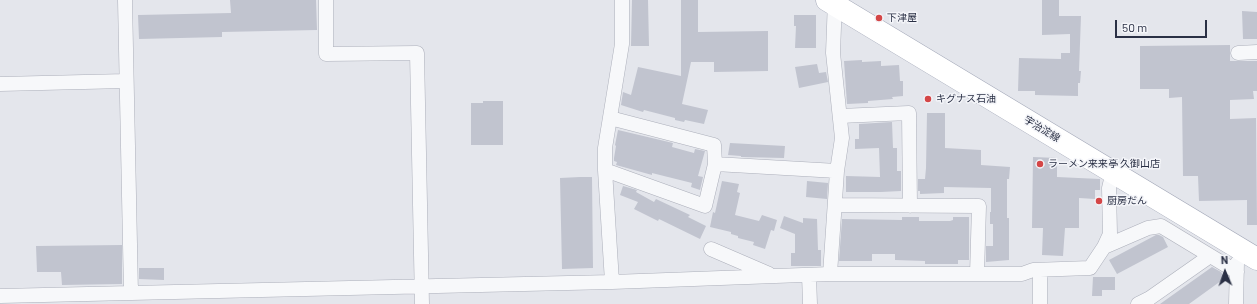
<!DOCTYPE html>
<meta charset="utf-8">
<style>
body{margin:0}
#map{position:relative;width:1257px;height:304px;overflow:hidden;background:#e4e6ec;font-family:Barlow,sans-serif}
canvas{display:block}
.north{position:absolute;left:1205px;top:252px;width:40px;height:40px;-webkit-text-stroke:3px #f4f5f9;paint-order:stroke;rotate:358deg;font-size:11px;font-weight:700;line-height:16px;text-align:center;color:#2a3045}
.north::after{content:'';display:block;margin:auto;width:14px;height:18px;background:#2a3045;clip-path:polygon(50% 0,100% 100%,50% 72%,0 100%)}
.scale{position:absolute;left:1115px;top:20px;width:92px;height:18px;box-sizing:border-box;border:2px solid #2a3045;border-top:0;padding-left:5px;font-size:12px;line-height:14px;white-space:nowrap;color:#2a3045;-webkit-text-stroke:3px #f4f5f9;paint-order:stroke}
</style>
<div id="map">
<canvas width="1257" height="304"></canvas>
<div class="north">N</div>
<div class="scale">50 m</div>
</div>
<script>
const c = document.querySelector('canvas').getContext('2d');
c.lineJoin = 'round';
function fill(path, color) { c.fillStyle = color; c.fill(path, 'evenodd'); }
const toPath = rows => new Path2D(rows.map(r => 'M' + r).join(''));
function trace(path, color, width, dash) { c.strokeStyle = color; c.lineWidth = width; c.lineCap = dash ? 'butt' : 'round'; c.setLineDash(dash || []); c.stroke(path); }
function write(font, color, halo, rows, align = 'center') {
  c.font = font + ' Barlow,"Noto Sans JP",sans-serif'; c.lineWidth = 3; c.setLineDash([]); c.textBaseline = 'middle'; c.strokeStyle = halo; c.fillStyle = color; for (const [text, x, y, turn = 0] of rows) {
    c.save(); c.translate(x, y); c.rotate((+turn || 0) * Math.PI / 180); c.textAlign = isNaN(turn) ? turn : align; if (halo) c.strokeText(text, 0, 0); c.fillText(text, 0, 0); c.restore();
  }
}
const building = toPath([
 [230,0,316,0,317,30,222,32,222,37,139,39,138,15,231,13],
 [632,0,648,0,649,46,631,46],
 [681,0,698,0,698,32,768,31,768,71,714,72,714,62,691,62,682,104,708,110,704,124,685,120,684,122,675,120,675,118,644,110,643,112,621,105,623,92,631,95,638,67,681,76],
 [1042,0,1059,0,1059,16,1081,16,1079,71,1081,71,1080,83,1078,83,1078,96,1035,95,1035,91,1018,91,1019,58,1061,59,1061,53,1070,53,1070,34,1042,35],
 [1242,11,1257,12,1257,39,1243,39],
 [794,15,816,15,816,48,795,48,796,26,794,26],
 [1230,45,1230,61,1257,61,1257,91,1253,91,1254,99,1230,100,1230,119,1256,118,1257,225,1247,225,1247,200,1199,201,1198,176,1183,176,1182,97,1169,98,1169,89,1140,89,1140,46],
 [862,60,862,62,881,61,881,66,899,65,900,81,903,81,903,96,892,97,893,99,868,101,868,103,847,104,844,61],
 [817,64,819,73,826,72,828,82,799,88,795,67],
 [483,101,503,101,503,145,471,145,471,103,483,103],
 [927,113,945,113,945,148,981,150,981,165,1010,167,1009,179,1007,179,1007,218,1009,218,1009,260,986,262,986,246,993,246,993,224,990,224,990,212,991,212,991,188,944,187,944,193,920,194,920,191,918,191,918,179,925,179,926,168],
 [892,122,893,148,897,148,897,171,901,171,901,191,881,192,846,192,846,176,880,177,879,148,855,149,855,139,859,139,859,124],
 [618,130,673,143,672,147,694,153,695,149,705,151,698,176,703,177,700,190,691,187,692,183,652,173,652,175,616,165,617,162,614,161,614,158,616,146,615,145],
 [730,143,785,146,784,158,741,157,741,156,728,155],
 [1033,157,1057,158,1057,177,1100,179,1100,190,1095,190,1095,199,1079,198,1079,228,1065,228,1063,256,1042,255,1043,228,1032,228],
 [580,177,592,177,593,268,562,269,560,178],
 [722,181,739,184,737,192,740,193,735,215,759,221,762,215,777,220,774,231,771,230,765,249,753,245,754,242,738,238,738,236,731,234,731,232,710,227,713,212,715,213],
 [807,181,828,183,827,199,806,197],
 [623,186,637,190,636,192,654,202,656,199,690,215,688,217,706,226,700,239,659,219,658,221,634,209,638,202,620,195],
 [784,216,803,223,803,218,817,219,818,250,821,250,821,266,791,266,791,253,795,253,795,234,780,228],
 [902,217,919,217,919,221,950,221,953,220,953,217,969,217,969,260,958,260,958,264,925,264,925,261,895,260,895,254,872,254,872,261,839,261,842,219,902,220],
 [1156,235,1159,235,1163,237,1168,247,1117,274,1109,260],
 [122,245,122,284,62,285,61,272,37,272,36,246],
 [1212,267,1221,272,1225,278,1189,304,1160,304],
 [139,268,164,268,164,280,139,279],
 [1093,277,1115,277,1115,290,1102,290,1102,296,1092,296]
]);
const street = toPath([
 [125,0,131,293],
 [326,0,326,54,417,53,422,304],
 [1238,53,1257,52],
 [0,84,126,81],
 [840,116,909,113,910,206],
 [610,118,714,145,715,164,837,171],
 [605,170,705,206,715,164],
 [835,205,979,206,977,274],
 [1104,247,1148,228,1161,226,1237,272],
 [711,249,769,274],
 [830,274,837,171,842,138,833,53,835,0],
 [809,275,810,304],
 [612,282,605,170,605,148,622,44,622,0],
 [0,296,612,282,830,274,1022,274,1033,270,1090,268,1104,247,1110,234,1109,188,1113,171],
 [1040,304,1040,270],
 [1138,304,1150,298,1210,256],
 [1236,304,1237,263]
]);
const primary = toPath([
 [827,0,1257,259]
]);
const markers = [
 [879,18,4,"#d44647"],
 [928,99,4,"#d44647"],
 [1040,164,4,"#d44647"],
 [1099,201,4,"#d44647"]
];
const poiNames = [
 ["下津屋",887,18],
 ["キグナス石油",936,99],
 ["ラーメン来来亭 久御山店",1048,164],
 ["厨房だん",1107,201]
];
const streetNames = [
 ["宇治淀線",1042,129,31]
];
fill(building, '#c1c4cf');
trace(street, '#acafba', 15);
trace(primary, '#a3a8b8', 23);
trace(street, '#f7f8fa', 14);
trace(primary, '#fff', 22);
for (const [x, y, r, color] of markers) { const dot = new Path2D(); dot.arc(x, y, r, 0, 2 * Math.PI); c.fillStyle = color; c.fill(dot); trace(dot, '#f4f5f9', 1.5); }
write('10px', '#2a3045', '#f4f5f9', poiNames, 'left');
write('10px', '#2a3045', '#f4f5f9', streetNames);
</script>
